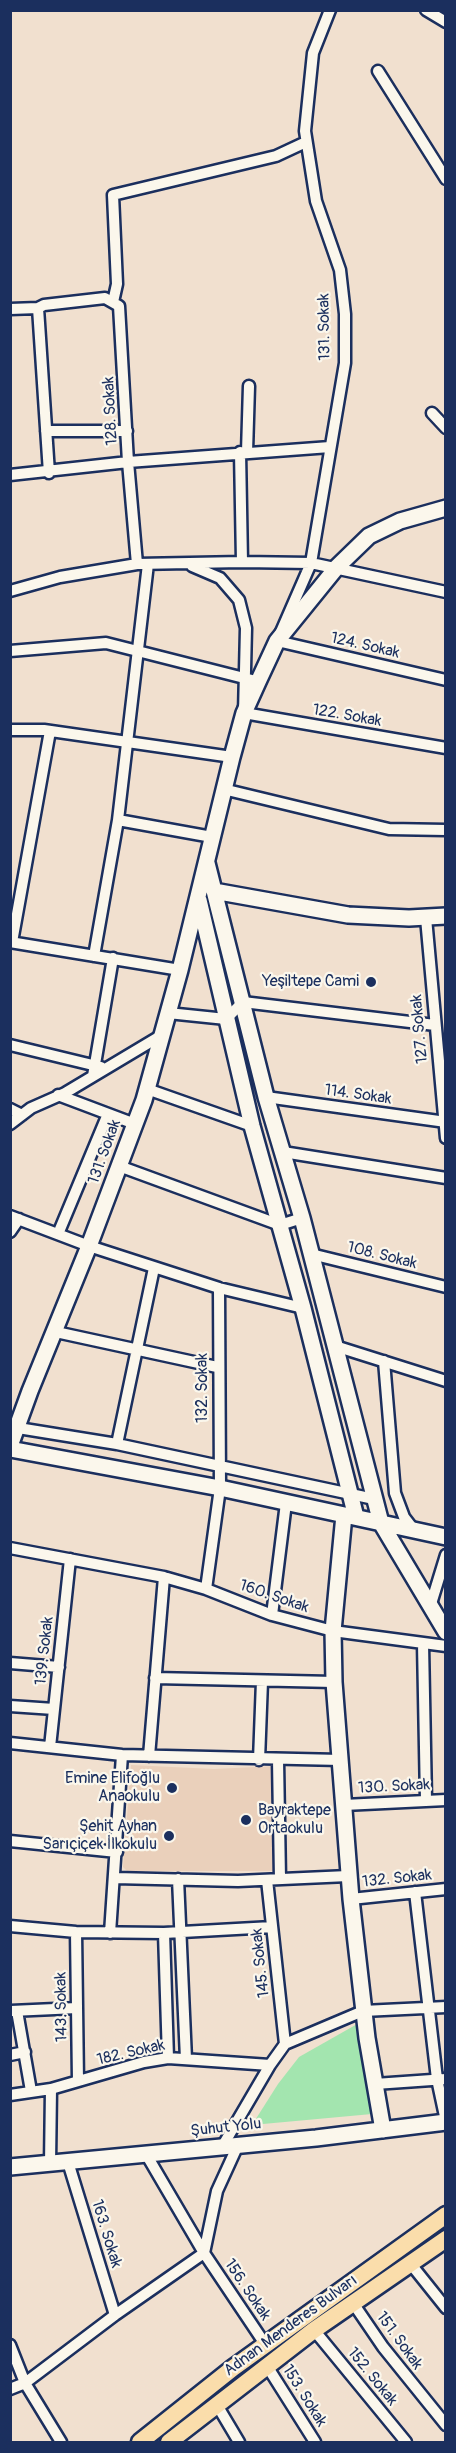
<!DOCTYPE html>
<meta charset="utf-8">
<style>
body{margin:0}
#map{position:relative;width:456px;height:2453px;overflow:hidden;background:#f1e0cf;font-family:Pangolin,sans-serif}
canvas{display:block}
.frame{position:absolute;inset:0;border:12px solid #1b2f5e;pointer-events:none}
</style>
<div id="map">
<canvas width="456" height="2453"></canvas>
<div class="frame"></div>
</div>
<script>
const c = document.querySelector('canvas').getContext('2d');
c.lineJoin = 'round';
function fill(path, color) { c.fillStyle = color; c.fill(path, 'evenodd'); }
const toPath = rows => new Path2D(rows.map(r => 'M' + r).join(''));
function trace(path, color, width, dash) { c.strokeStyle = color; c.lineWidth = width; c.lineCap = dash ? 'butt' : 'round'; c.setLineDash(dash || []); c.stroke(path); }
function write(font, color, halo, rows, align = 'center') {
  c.font = font + ' Pangolin,sans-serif'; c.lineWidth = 4.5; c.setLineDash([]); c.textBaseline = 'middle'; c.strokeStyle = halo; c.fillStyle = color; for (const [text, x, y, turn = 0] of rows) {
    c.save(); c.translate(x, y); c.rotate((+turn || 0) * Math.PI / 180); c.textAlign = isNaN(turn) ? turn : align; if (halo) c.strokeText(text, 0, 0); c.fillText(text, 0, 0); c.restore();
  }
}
const built = toPath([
 [131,1765,214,1769,276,1766,278,1871,127,1871,123,1867]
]);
const green = toPath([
 [359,2023,372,2114,252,2125,278,2084,299,2057]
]);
const street = toPath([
 [330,10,313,53,305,131,316,201,340,270,345,314,345,363,311,563,277,641,446,680],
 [426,10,446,22],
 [378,71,446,179],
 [113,302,117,284,113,195,276,156,306,142],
 [38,308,49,473],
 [10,309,38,308,44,305,105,298,119,306,128,462,10,475],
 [432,413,446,428],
 [46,431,127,431],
 [240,452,242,562],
 [247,452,249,386],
 [137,564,128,462,330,447],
 [192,566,220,578,239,600,246,628,244,713,446,748],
 [10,591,60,577,137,564,242,562,311,563,446,592],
 [10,651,106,643,252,680],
 [10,730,44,730,232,757],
 [223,789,389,829,446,830],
 [118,820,212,837],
 [426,918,446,1138],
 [10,942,180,970],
 [12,942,50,731],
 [94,956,118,820,148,564],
 [168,1013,226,1019,243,1002,435,1025],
 [10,1045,101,1067],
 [93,1076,113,958],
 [147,1089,252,1126],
 [58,1095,135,1124],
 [266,1097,446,1122],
 [10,1109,22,1115],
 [10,1124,31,1108,65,1093,162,1035],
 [283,1152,446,1178],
 [119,1166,280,1225,302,1218],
 [10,1216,89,1246,219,1288,303,1308],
 [10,1232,19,1219],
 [58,1234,108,1114],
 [311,1254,446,1287],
 [56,1332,217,1367],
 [335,1346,446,1381],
 [384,1361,395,1493,404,1517,414,1530],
 [12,1427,117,1444,374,1499],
 [117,1444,154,1268],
 [10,1548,164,1577,206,1589,272,1615,333,1631,446,1646],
 [206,1589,220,1488,219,1288],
 [430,1607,446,1555],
 [272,1615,286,1503],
 [423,1644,426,1800],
 [10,1663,59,1667],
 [155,1678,334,1682],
 [10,1706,54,1709],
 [10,1743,122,1755,341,1760],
 [50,1747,70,1559],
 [149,1756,164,1577],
 [259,1760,262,1681],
 [278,1760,280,1879],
 [344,1805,446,1800],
 [10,1841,117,1852],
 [115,1878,238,1881,348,1876],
 [178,1879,186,2059],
 [267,1880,285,2044],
 [415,1892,437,2079,446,2121],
 [351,1899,446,1889],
 [10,1926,76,1932,164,1933,272,1927],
 [76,1932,78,2081],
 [110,1933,122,1755],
 [164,1933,168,2058],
 [11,2011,77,2008],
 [17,2011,31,2091],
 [285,2044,363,2011,446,2007],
 [10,2055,25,2052],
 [375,2084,446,2079],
 [10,2095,51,2089,144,2062,168,2058,270,2065,285,2044],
 [222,2147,270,2065],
 [146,2154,204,2253,265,2344],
 [68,2162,115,2315],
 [50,2164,51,2089],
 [410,2263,446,2308],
 [353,2303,383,2347,446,2425],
 [314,2330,406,2442],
 [10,2345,25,2383,61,2442],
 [267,2366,315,2442],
 [10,2389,25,2383,115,2315,204,2253,217,2191,238,2145],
 [217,2405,239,2442]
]);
const secondary = toPath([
 [207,863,266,1097,302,1218,381,1523,446,1632],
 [214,891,348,915,409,918,446,916],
 [199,900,252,1126,303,1308,356,1517],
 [10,1446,30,1391,89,1246,144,1100,180,970,232,757,244,713,258,682,277,641,337,567,369,536,400,521,446,508],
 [10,1449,220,1488,446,1537],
 [344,1515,333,1631,334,1682,351,1899,367,2038,383,2130],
 [10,2167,316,2138,446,2122]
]);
const primary = toPath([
 [140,2442,233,2368,446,2215],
 [169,2442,314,2330,446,2239]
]);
const markers = [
 [371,982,6,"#1b2f5e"],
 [172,1788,6,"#1b2f5e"],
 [246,1820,6,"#1b2f5e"],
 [169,1836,6,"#1b2f5e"]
];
const streetNames = [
 ["131. Sokak",325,327,-91],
 ["128. Sokak",111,411,-93],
 ["124. Sokak",365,646,13],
 ["122. Sokak",347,716,10],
 ["127. Sokak",420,1029,-95],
 ["114. Sokak",358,1095,8],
 ["131. Sokak",105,1152,-70],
 ["108. Sokak",382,1256,14],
 ["132. Sokak",203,1388,-90],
 ["160. Sokak",274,1597,19],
 ["139. Sokak",45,1651,-84],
 ["130. Sokak",394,1787,-3],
 ["132. Sokak",397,1879,-6],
 ["145. Sokak",261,1963,-96],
 ["143. Sokak",62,2007,-91],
 ["182. Sokak",131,2053,-13],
 ["Şuhut Yolu",226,2128,-6],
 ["163. Sokak",106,2234,73],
 ["156. Sokak",247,2290,56],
 ["Adnan Menderes Bulvarı",291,2326,-36],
 ["151. Sokak",399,2341,54],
 ["152. Sokak",372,2377,51],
 ["153. Sokak",304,2396,58]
];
const poiNames = [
 ["Yeşiltepe Cami",359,982],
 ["Emine Elifoğlu",160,1779],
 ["Anaokulu",160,1797],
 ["Bayraktepe",258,1811,"left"],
 ["Ortaokulu",258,1829,"left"],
 ["Şehit Ayhan",157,1827],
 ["Sarıçiçek İlkokulu",157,1845]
];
fill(built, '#ead0bb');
fill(green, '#a3e5af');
trace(street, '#1b2f5e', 15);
trace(secondary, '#1b2f5e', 20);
trace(primary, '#1b2f5e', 21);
trace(street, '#fbf7ec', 10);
trace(secondary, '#fbf7ec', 15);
trace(primary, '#faddab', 16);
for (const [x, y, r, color] of markers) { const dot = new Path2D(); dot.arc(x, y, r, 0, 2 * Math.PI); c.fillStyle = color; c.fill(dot); trace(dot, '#fbf7ec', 2); }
write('16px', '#1b2f5e', '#fbf7ec', streetNames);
write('16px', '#1b2f5e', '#fbf7ec', poiNames, 'right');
</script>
